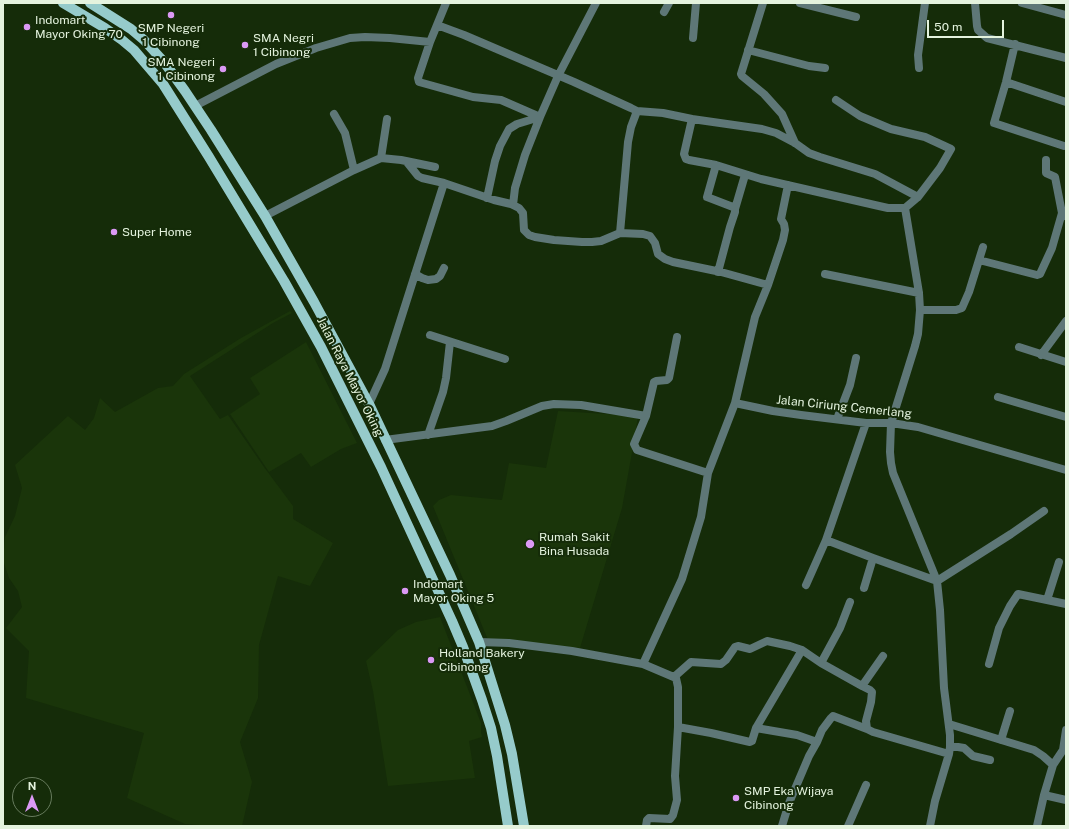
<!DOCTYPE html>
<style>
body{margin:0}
#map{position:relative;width:1069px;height:829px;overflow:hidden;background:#152c09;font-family:"Public Sans",sans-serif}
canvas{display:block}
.frame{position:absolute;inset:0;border:4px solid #e4f3de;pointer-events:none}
.north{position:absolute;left:12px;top:777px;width:40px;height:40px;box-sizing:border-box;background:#152c09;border:1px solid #687c5e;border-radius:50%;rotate:0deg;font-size:11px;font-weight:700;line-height:16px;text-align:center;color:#e4f3de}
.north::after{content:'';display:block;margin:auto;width:14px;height:18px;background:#db99f5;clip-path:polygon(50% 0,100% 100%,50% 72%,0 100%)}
.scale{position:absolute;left:927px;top:20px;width:77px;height:18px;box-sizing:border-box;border:2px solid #e4f3de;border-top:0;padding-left:5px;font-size:12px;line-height:14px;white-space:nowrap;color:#e4f3de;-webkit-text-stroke:3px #152c09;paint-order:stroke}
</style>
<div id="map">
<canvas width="1069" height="829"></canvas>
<div class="frame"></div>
<div class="north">N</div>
<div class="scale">50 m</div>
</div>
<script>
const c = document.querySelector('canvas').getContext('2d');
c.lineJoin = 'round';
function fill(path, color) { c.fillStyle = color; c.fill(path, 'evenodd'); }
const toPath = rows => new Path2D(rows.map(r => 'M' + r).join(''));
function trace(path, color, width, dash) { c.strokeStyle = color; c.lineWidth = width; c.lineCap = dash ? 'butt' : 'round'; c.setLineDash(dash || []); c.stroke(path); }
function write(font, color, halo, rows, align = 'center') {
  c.font = font + ' "Public Sans",sans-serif'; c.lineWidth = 4; c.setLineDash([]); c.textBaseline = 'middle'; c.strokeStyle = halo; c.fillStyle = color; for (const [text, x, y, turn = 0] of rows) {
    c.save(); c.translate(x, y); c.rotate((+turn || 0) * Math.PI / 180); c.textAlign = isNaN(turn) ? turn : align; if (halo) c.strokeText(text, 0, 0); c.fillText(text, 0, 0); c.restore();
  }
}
const built = toPath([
 [290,311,292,313,273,323,190,376,220,419,228,415,264,467,293,506,293,519,333,543,310,586,278,576,259,645,258,698,240,742,252,782,242,826,212,826,185,824,127,798,144,733,26,698,29,651,6,628,22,607,18,591,9,578,3,560,5,537,15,516,22,488,15,465,68,416,85,430,94,418,100,398,115,412,158,388,173,386,184,374,241,338],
 [306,342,357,443,341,449,311,467,301,453,269,472,230,414,260,394,250,378],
 [558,411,638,416,633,447,622,508,580,648,488,640,433,506,439,500,451,495,502,500,509,463,546,468],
 [440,617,481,723,481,732,482,737,469,741,475,778,388,786,373,691,366,661,398,630,416,622]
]);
const street = toPath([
 [763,3,741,74,742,76,764,94,782,114,795,143],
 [800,3,856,17],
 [975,3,977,26,978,30,987,38,1066,58],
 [1022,3,1066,15],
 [664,12,669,3],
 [437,25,464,35,574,82,631,108,637,111,663,113,692,119,762,129,776,133,795,143,809,153,820,157,875,174,918,197],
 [693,38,696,3],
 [430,42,418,78,419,82,473,97,501,100,540,117,525,155,515,188,513,205],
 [1015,44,1006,82,994,123,1064,146],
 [748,50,809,66,825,68],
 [919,68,918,55,925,3],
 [1006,82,1066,102],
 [195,106,276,64,316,48,350,38,365,37,390,38,430,42,446,3],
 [334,114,345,133,354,170],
 [692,119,684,154,686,159,689,160,716,165,761,179,879,206,888,208,905,208,918,197,940,168,951,149,925,137,891,129,860,116,836,100],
 [381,158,387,119],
 [1046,160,1046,173,1055,177,1062,213,1065,216],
 [406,161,435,167],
 [716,165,707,197,733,207,735,209,735,212,730,227,718,272],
 [487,198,495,161,500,146,509,129,517,124,540,117,558,76,596,3],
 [905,208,919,293,920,310,918,334,915,346,891,423,890,452,891,463,893,473,937,581,940,610,944,688,950,735,950,747,949,754,935,801,930,826],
 [735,209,745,175],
 [265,216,354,170,381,158,401,160,406,161,418,176,422,178,444,183,494,200,511,204,519,208,523,213,524,230,529,235,535,237,554,240,582,242,592,242,601,241,620,233,643,234,650,236,655,243,658,254,665,259,673,262,721,272,768,285],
 [620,233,628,142,631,127,637,111],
 [979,260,1037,275,1040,274,1052,248,1062,213],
 [415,274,422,278,428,280,436,279,440,276,444,268],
 [825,274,919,293],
 [920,310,956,310,962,308,969,292,983,247],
 [430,335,505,359],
 [677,337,669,378,667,380,656,381,654,382,646,416,634,444,637,450,708,473],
 [1019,347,1066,362],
 [1041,355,1066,321],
 [998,397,1066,417],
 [735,403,773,411,801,415,866,423,891,423,918,427,1066,470],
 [369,404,385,369,444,183],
 [837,419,850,385,856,358],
 [428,435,443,392,446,378,450,342],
 [385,440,492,426,506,421,542,406,554,404,581,405,646,416],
 [826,540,873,558,937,581,1011,534,1044,511],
 [806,585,826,540,866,423],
 [864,588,873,558],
 [1047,600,1059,562],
 [479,642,509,643,572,651,643,664,682,579,701,517,708,473,735,403,755,317,768,285,783,240,785,230,784,224,781,219,788,185],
 [821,663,862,686,870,690,872,692,871,702,866,721,867,729,873,732,949,754],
 [643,664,676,678,678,687,678,727,675,776,677,800,673,815,670,819,649,818,647,820,646,826],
 [989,664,999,628,1010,606,1018,594,1047,600,1066,604],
 [674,677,691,662,721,664,726,660,735,647,738,646,750,649,767,641,790,646,802,650,821,663,840,628,850,602],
 [862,686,883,656],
 [949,724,1034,750,1043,756,1053,765,1044,795,1037,826],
 [678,727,711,733,750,742,752,741,756,728,802,650],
 [756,728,797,735,817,742,822,730,831,718,833,716,867,729],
 [1001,740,1010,711],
 [950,747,958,747,964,748,973,756,990,760],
 [1053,765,1063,750,1066,730],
 [1044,795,1066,800],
 [782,826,789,803,809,756,817,742],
 [848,826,866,785]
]);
const primary = toPath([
 [63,3,105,28,122,40,134,50,163,84,209,157,284,281,321,347,381,467,452,621,463,647,482,700,491,728,497,756,508,826],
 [90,3,131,29,144,40,164,62,185,91,211,130,265,216,314,302,369,404,450,575,479,642,505,725,512,754,524,826]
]);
const markers = [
 [171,15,4,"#db99f5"],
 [27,27,4,"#db99f5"],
 [245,45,4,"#db99f5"],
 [223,69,4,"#db99f5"],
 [114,232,4,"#db99f5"],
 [530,544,5,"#db99f5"],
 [405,591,4,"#db99f5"],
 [431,660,4,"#db99f5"],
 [736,798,4,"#db99f5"]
];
const poiNames = [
 ["Indomart",35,20],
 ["Mayor Oking 70",35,34],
 ["SMP Negeri",171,28,"center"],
 ["1 Cibinong",171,42,"center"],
 ["SMA Negri",253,38],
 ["1 Cibinong",253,52],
 ["SMA Negeri",215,62,"right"],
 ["1 Cibinong",215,76,"right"],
 ["Super Home",122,232],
 ["Rumah Sakit",539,537],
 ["Bina Husada",539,551],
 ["Indomart",413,584],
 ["Mayor Oking 5",413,598],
 ["Holland Bakery",439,653],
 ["Cibinong",439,667],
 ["SMP Eka Wijaya",744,791],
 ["Cibinong",744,805]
];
const streetNames = [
 ["Jalan Raya Mayor Oking",350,377,63],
 ["Jalan Ciriung Cemerlang",844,407,6]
];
fill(built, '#1a350a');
trace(street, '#5e7777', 8);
trace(primary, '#96cbcb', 10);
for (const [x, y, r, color] of markers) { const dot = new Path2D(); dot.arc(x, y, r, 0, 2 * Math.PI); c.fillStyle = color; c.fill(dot); trace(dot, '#152c09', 1.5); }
write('12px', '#e4f3de', '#152c09', poiNames, 'left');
write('12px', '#e4f3de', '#152c09', streetNames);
</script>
